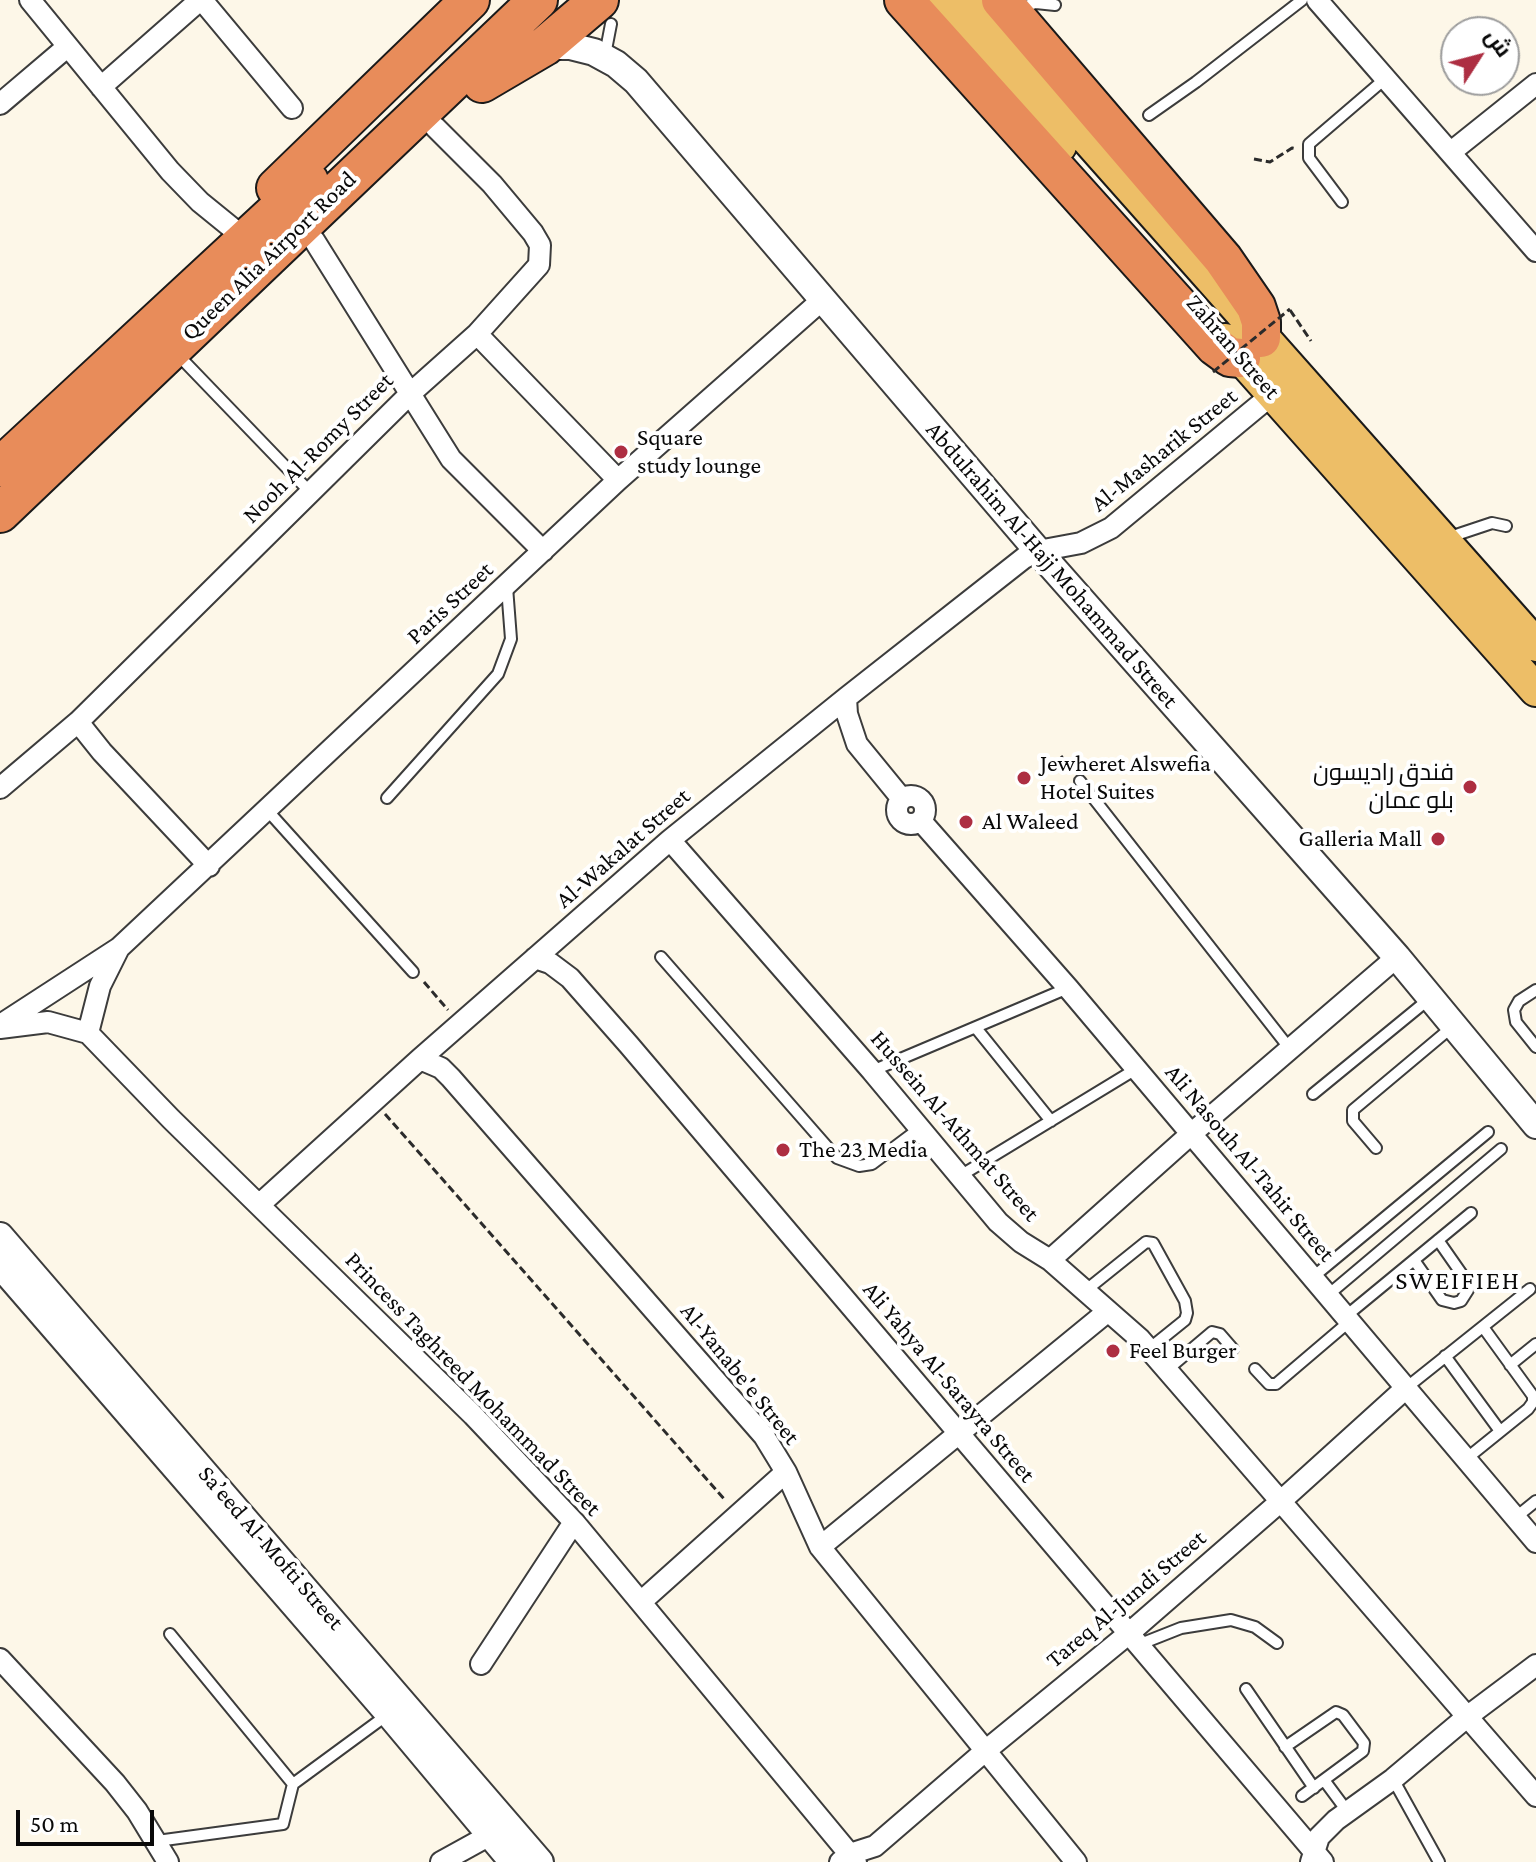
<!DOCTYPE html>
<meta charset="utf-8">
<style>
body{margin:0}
#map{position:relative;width:1536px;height:1862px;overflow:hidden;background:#fdf7e8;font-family:"Crimson Pro",Cairo,serif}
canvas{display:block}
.north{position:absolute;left:1440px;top:16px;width:80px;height:80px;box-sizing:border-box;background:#fff;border:2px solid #9d9d9d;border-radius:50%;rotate:54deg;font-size:22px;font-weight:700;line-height:32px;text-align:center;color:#090909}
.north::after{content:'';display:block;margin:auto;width:28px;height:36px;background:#ad2e42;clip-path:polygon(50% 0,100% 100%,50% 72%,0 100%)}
.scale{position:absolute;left:16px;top:1810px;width:138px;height:36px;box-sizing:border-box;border:4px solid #090909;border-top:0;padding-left:10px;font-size:24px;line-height:28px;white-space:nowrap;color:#090909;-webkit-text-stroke:6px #fff;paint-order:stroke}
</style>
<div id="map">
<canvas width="1536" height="1862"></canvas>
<div class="north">ش</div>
<div class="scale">50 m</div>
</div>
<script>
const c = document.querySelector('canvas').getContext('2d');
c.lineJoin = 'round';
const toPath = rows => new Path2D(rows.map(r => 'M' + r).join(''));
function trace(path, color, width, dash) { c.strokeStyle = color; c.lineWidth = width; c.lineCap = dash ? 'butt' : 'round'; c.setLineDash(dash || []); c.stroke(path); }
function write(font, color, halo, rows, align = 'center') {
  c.font = font + ' "Crimson Pro",Cairo,serif'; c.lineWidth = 8; c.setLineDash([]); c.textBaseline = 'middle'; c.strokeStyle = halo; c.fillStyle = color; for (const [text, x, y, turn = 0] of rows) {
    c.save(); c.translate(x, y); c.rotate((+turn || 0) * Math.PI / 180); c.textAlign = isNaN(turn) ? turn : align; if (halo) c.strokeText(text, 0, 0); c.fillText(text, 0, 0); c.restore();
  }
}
const path = toPath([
 [1254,159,1270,162,1292,148,1297,149],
 [1290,310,1311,341],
 [1061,756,1071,769],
 [424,982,448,1010],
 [385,1114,726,1501]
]);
const service = toPath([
 [1018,8,1036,3,1055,5],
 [605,55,611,24],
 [1149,115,1196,82,1302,0],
 [1342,202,1309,158,1309,144,1386,78],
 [180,357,310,492],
 [1447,538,1492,523,1506,526],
 [1080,781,1290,1049],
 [387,798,498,674,511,639,507,587],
 [268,811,413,972],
 [661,957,837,1158,859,1166,872,1164,920,1128],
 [1536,990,1519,1001,1514,1010,1516,1022,1536,1047],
 [976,1028,1051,1121],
 [872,1071,1068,988],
 [1313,1094,1429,999],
 [1376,1148,1353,1121,1353,1110,1452,1027],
 [960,1176,1136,1069],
 [1414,1260,1442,1300,1454,1303,1461,1301,1468,1290,1468,1283,1438,1240],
 [1313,1277,1488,1132],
 [1085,1291,1146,1242,1153,1243,1185,1301,1187,1313,1185,1320,1149,1349],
 [1328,1295,1501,1149],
 [1346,1316,1471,1213],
 [1445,1356,1500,1431],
 [1510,1365,1536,1344],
 [1255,1369,1269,1384,1276,1384,1350,1321],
 [1167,1370,1212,1332,1220,1334,1233,1349],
 [1406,1388,1530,1289],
 [1466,1459,1528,1409,1533,1402,1533,1396,1483,1327],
 [1515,1518,1536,1501],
 [170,1634,293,1784,387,1715],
 [1138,1645,1181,1628,1231,1620,1255,1627,1277,1643],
 [1246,1689,1314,1788],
 [1285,1747,1336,1712,1343,1715,1364,1743,1363,1751,1302,1796],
 [1393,1779,1439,1862],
 [1324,1780,1347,1811],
 [157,1841,283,1824,293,1784]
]);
const minor = toPath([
 [30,0,170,171,200,202,232,228],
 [202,0,292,108],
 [1317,0,1536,251],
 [101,87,200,0],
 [0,104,67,47],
 [1451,152,1536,84],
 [314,240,451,459,543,551],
 [477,334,618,480],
 [846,698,847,714,857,744,902,799],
 [78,722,102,752,209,866],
 [0,788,78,722,412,392,477,334,539,265,540,245,533,233,492,184,435,127],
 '897 810a14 14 0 1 1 28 0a14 14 0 1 1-28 0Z',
 [921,821,1068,988,1536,1542],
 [670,840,872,1071,998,1222,1021,1242,1050,1260,1140,1339,1536,1796],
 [535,958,550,963,570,978,629,1045,1323,1862],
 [2,1024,119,948,618,480,822,300],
 [0,1028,48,1022,88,1033,171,1119,473,1415,574,1522,856,1862],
 [88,1033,100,986,119,948],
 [420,1059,441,1068,451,1078,764,1436,786,1472,820,1547,1076,1862],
 [259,1205,420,1059,670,840,846,698,1024,558,1038,551,1081,543,1111,528,1274,393],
 [1050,1260,1191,1134,1397,957],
 [820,1547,1107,1312],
 [642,1601,786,1472],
 [0,1659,115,1783,137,1811,168,1862],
 [481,1664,574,1522],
 [441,1862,490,1835],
 [840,1862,850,1854,875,1846,984,1752,1127,1635,1281,1501,1406,1388],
 [1311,1862,1319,1837,1336,1820,1393,1779,1468,1716,1536,1665]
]);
const tertiary = toPath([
 [545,46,570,46,594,52,616,64,636,81,1038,551,1397,957,1536,1125],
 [0,1236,540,1862],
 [0,1265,389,1714,513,1862]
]);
const primary = toPath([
 [934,0,1060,146],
 [964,0,1536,645],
 [1225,340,1536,690]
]);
const motorway = toPath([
 [904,0,1215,346,1230,357,1241,358],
 [1001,0,1223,259,1256,307,1261,322,1261,338],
 [482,83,545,46,599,0],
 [276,188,470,0],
 [0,467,309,181],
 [0,513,538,0]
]);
const pathBridge = toPath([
 [1213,372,1290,309]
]);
const markers = [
 [621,452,8,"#ad2e42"],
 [1024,778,8,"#ad2e42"],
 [1470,787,8,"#ad2e42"],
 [966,822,8,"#ad2e42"],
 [1438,839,8,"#ad2e42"],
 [783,1150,8,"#ad2e42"],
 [1113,1351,8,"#ad2e42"]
];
const streetNames = [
 ["Queen Alia Airport Road",269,256,-44],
 ["Zahran Street",1233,347,49],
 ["Nooh Al-Romy Street",318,448,-45],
 ["Al-Masharik Street",1164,450,-39],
 ["Abdulrahim Al-Hajj Mohammad Street",1052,565,49],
 ["Paris Street",450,603,-43],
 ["Al-Wakalat Street",623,848,-41],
 ["Hussein Al-Athmat Street",955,1126,49],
 ["Ali Nasouh Al-Tahir Street",1250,1163,50],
 ["Al-Yanabe'e Street",740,1374,51],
 ["Ali Yahya Al-Sarayra Street",949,1382,50],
 ["Princess Taghreed Mohammad Street",473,1384,46],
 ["Sa’eed Al-Mofti Street",271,1548,49],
 ["Tareq Al-Jundi Street",1126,1599,-40]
];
const poiNames = [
 ["Square",637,438],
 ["study lounge",637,466],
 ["Jewheret Alswefia",1040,764],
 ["Hotel Suites",1040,792],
 ["فندق راديسون",1454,773,"right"],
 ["بلو عمان",1454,801,"right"],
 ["Al Waleed",982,822],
 ["Galleria Mall",1422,839,"right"],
 ["The 23 Media",799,1150],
 ["Feel Burger",1129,1351]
];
const neighbourhoodNames = [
 ["SWEIFIEH",1458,1281]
];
trace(service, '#3c3c3c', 14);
trace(minor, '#3c3c3c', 24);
trace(tertiary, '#3c3c3c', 30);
trace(primary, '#1a1a1a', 36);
trace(motorway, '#1a1a1a', 42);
trace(path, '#2b2b2b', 3, [8, 4]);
trace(service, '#fff', 10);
trace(minor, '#fff', 20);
trace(tertiary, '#fff', 26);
trace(primary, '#edbe67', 32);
trace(motorway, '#e88c5a', 38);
trace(pathBridge, '#2b2b2b', 3, [8, 4]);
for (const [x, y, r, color] of markers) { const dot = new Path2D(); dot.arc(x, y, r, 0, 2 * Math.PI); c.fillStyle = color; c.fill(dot); trace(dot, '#fff', 3); }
write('24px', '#090909', '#fff', streetNames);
write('24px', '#090909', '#fff', poiNames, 'left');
c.letterSpacing = '2px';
write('26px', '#090909', '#fff', neighbourhoodNames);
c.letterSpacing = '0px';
</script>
